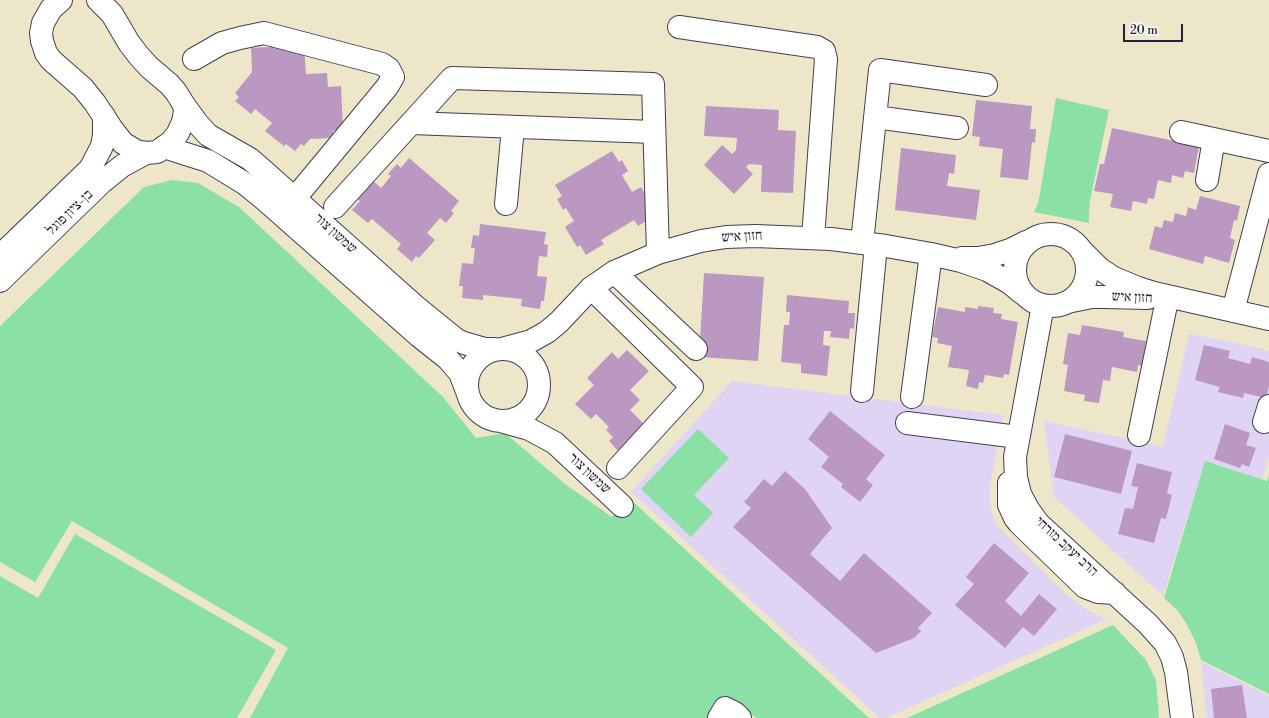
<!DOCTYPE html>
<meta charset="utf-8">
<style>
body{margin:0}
#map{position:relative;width:1269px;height:718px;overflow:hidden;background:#eee6c9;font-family:"Libre Bodoni",serif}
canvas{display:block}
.scale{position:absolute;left:1123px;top:24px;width:60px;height:18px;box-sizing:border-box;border:2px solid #22223b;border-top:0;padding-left:5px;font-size:12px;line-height:14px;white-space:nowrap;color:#22223b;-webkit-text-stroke:3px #fdfcf7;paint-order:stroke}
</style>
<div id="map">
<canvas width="1269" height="718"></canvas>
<div class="scale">20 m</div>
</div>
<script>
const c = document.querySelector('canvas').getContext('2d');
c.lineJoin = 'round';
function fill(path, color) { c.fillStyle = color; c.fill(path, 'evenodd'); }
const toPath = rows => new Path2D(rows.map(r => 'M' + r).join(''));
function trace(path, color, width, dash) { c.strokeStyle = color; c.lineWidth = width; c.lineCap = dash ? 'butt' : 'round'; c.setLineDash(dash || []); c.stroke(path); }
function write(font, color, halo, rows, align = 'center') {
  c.font = font + ' "Libre Bodoni","Frank Ruhl Libre",serif'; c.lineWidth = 3; c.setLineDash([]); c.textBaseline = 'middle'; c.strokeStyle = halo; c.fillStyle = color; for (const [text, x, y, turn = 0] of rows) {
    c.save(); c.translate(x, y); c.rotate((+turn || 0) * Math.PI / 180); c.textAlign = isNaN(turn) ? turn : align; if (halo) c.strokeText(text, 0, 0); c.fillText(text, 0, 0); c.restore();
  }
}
const built = toPath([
 [1189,334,1228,341,1269,351,1269,458,1262,479,1205,461,1163,596,1054,497,1044,421,1163,447],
 [732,381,1003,415,990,487,990,506,996,524,1066,594,1084,608,1107,619,886,718,880,718,631,492],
 [1201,662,1269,696,1269,718,1207,718]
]);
const green = toPath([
 [1056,98,1109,110,1090,201,1089,214,1089,223,1034,212,1038,203,1040,193],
 [172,180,198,183,239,207,443,397,476,438,505,433,565,484,612,517,629,498,869,718,757,718,725,698,712,718,250,718,288,648,72,521,35,582,0,562,0,326,144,187],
 [698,429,729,458,694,495,713,513,691,537,641,489],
 [1205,461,1267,481,1269,476,1269,694,1201,660,1196,643,1186,623,1178,611,1164,598],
 [75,534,276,650,237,718,0,718,0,576,38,598],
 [1113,625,1146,660,1156,680,1159,718,907,718]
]);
const building = toPath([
 [304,45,306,74,327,73,328,87,341,86,343,130,333,131,333,138,310,139,304,146,301,144,295,151,286,144,284,146,265,131,272,123,255,109,251,114,235,101,239,97,235,93,252,72,251,48],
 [976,100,1032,106,1030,129,1036,129,1035,143,1032,142,1028,180,1000,177,1003,149,979,146,980,137,972,136],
 [706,106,779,110,778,130,796,131,793,193,761,192,762,165,749,164,746,167,753,174,734,194,704,165,722,145,732,154,736,150,737,138,704,136],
 [1112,128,1199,146,1194,173,1185,171,1183,178,1172,175,1171,183,1158,180,1154,199,1148,198,1147,204,1133,201,1131,211,1110,207,1113,194,1094,191,1100,164,1104,164],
 [901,148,956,155,954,174,949,173,947,186,980,190,976,220,895,210],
 [612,151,619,162,622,160,628,171,622,175,632,192,641,187,653,208,655,216,638,226,634,220,601,240,604,244,586,255,580,245,577,247,565,227,574,221,566,208,563,210,557,199,562,196,555,185],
 [409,158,459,201,451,211,454,213,446,223,440,218,427,233,435,240,419,258,416,256,412,262,397,249,401,244,372,219,368,223,352,210,360,201,357,198,372,180,381,188,391,176,388,174,397,164,401,168],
 [1200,196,1240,206,1237,221,1234,220,1230,238,1235,240,1229,263,1205,256,1203,264,1149,249,1155,226,1162,228,1164,220,1173,222,1175,213,1186,216,1188,207,1196,210],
 [480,224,546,232,544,244,548,245,547,257,539,256,537,276,547,277,544,301,541,301,540,309,521,306,522,299,483,295,483,300,462,298,463,286,459,286,462,263,473,264,475,248,471,248,473,235,479,236],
 [704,273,764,277,758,361,699,357],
 [787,295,849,301,848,313,855,313,854,329,850,328,849,339,830,337,831,331,824,331,823,345,830,346,827,376,801,373,801,364,781,362,784,325,789,325,790,312,786,312],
 [978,306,994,308,993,313,1002,314,1001,319,1018,322,1009,375,1004,374,1003,378,985,375,983,383,979,382,978,389,966,386,969,370,948,367,952,346,937,343,938,338,932,337,938,307,965,312,965,307,978,309],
 [1082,325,1124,332,1123,337,1146,341,1142,366,1138,365,1137,372,1112,367,1110,381,1103,380,1099,403,1084,401,1085,395,1064,391,1068,365,1063,364,1068,333,1080,335],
 [1204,345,1230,351,1228,358,1250,364,1252,357,1269,362,1269,386,1266,398,1244,393,1243,398,1218,392,1220,387,1195,380],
 [627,350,649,371,630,390,640,400,630,410,644,424,618,451,609,441,613,437,606,430,609,427,596,414,591,419,575,404,594,385,587,378,612,352,618,359],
 [830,411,885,455,866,479,873,485,860,502,841,487,843,484,821,467,829,457,808,439],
 [1225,424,1250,433,1246,445,1256,448,1249,467,1242,464,1240,468,1214,459],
 [1065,434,1132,451,1121,494,1054,477],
 [1137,463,1172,472,1167,493,1172,495,1166,519,1161,518,1154,543,1118,534,1125,508,1133,509,1138,487,1131,486],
 [785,471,805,489,832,528,810,554,840,581,864,553,932,613,918,628,921,631,914,638,876,653,733,527,751,508,744,502,764,479,772,486],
 [994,543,1029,573,1005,601,1021,616,1039,594,1057,609,1034,636,1023,627,1005,648,955,605,974,584,966,577],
 [1242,685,1247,718,1214,718,1211,689]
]);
const minor = toPath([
 [679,27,817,47,824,51,826,59,813,238],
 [194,59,222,43,240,38,264,33,382,64,389,69,393,77,387,87,295,198],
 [184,105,198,124,208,135,250,159,265,172,415,306,447,332,457,340,464,343,485,349,494,349],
 [875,117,957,128],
 [411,123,654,132],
 [1181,132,1269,151],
 [164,147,208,161,244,183,265,200,419,336,448,359,460,373,468,394],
 [1207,180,1214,139],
 [506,204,513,127],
 [335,207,452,78,653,84,658,253],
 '1015 270a36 36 0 1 1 72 0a36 36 0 1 1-72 0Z',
 [862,243,880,70,986,85],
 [1081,250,1100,269,1114,278,1138,288,1154,293,1269,319],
 [0,256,90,169,102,146,104,135,104,116],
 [962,258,978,258,995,255,1010,250,1026,242],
 [614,272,696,349],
 [0,281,101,183,122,166,146,153],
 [591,288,692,387,618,468],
 [1067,302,1092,297,1105,297,1148,298],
 [1043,305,1015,457,1016,477,1020,494,1028,509,1038,523,1148,624,1165,643,1172,657,1176,672,1182,718],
 [1233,311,1269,174],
 [505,348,531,341,547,332,559,322,591,288,614,272,658,253,701,241,726,237,755,236,831,239,886,246,931,254,961,261,987,270,1010,283,1022,293],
 '467 385a36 36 0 1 1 72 0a36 36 0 1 1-72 0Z',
 [862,391,876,245],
 [912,397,931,254],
 [500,421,529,429,555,443,622,506],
 [1264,422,1269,406],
 [907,423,1018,437],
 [1139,435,1167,300],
 [1009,483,1009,505,1015,518,1019,523,1085,587,1098,592,1115,593],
 [719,718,725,708,735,713,740,718]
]);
const major = toPath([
 [61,0,51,9,43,23,41,33,42,41,46,53,51,60,83,88,95,103,112,129,123,143,136,151,146,153,157,152,171,142,178,133,183,122,185,111,184,105,176,92,169,84,149,67,139,56,129,43,112,14,98,0]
]);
const streetNames = [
 ["בן-ציון פוגל",70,213,-44],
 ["שמשון צור",335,234,42],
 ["חזון איש",742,237,-3],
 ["חזון איש",1132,298,3],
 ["שמשון צור",589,474,43],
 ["הרב יעקב מזרחי",1066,547,43]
];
fill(built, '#e0d4f4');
fill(green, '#8be1a5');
fill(building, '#bb98c2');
trace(minor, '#413f50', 24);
trace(major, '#413f50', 24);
trace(minor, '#fff', 22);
trace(major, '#fff', 22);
write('14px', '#22223b', '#fdfcf7', streetNames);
</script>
